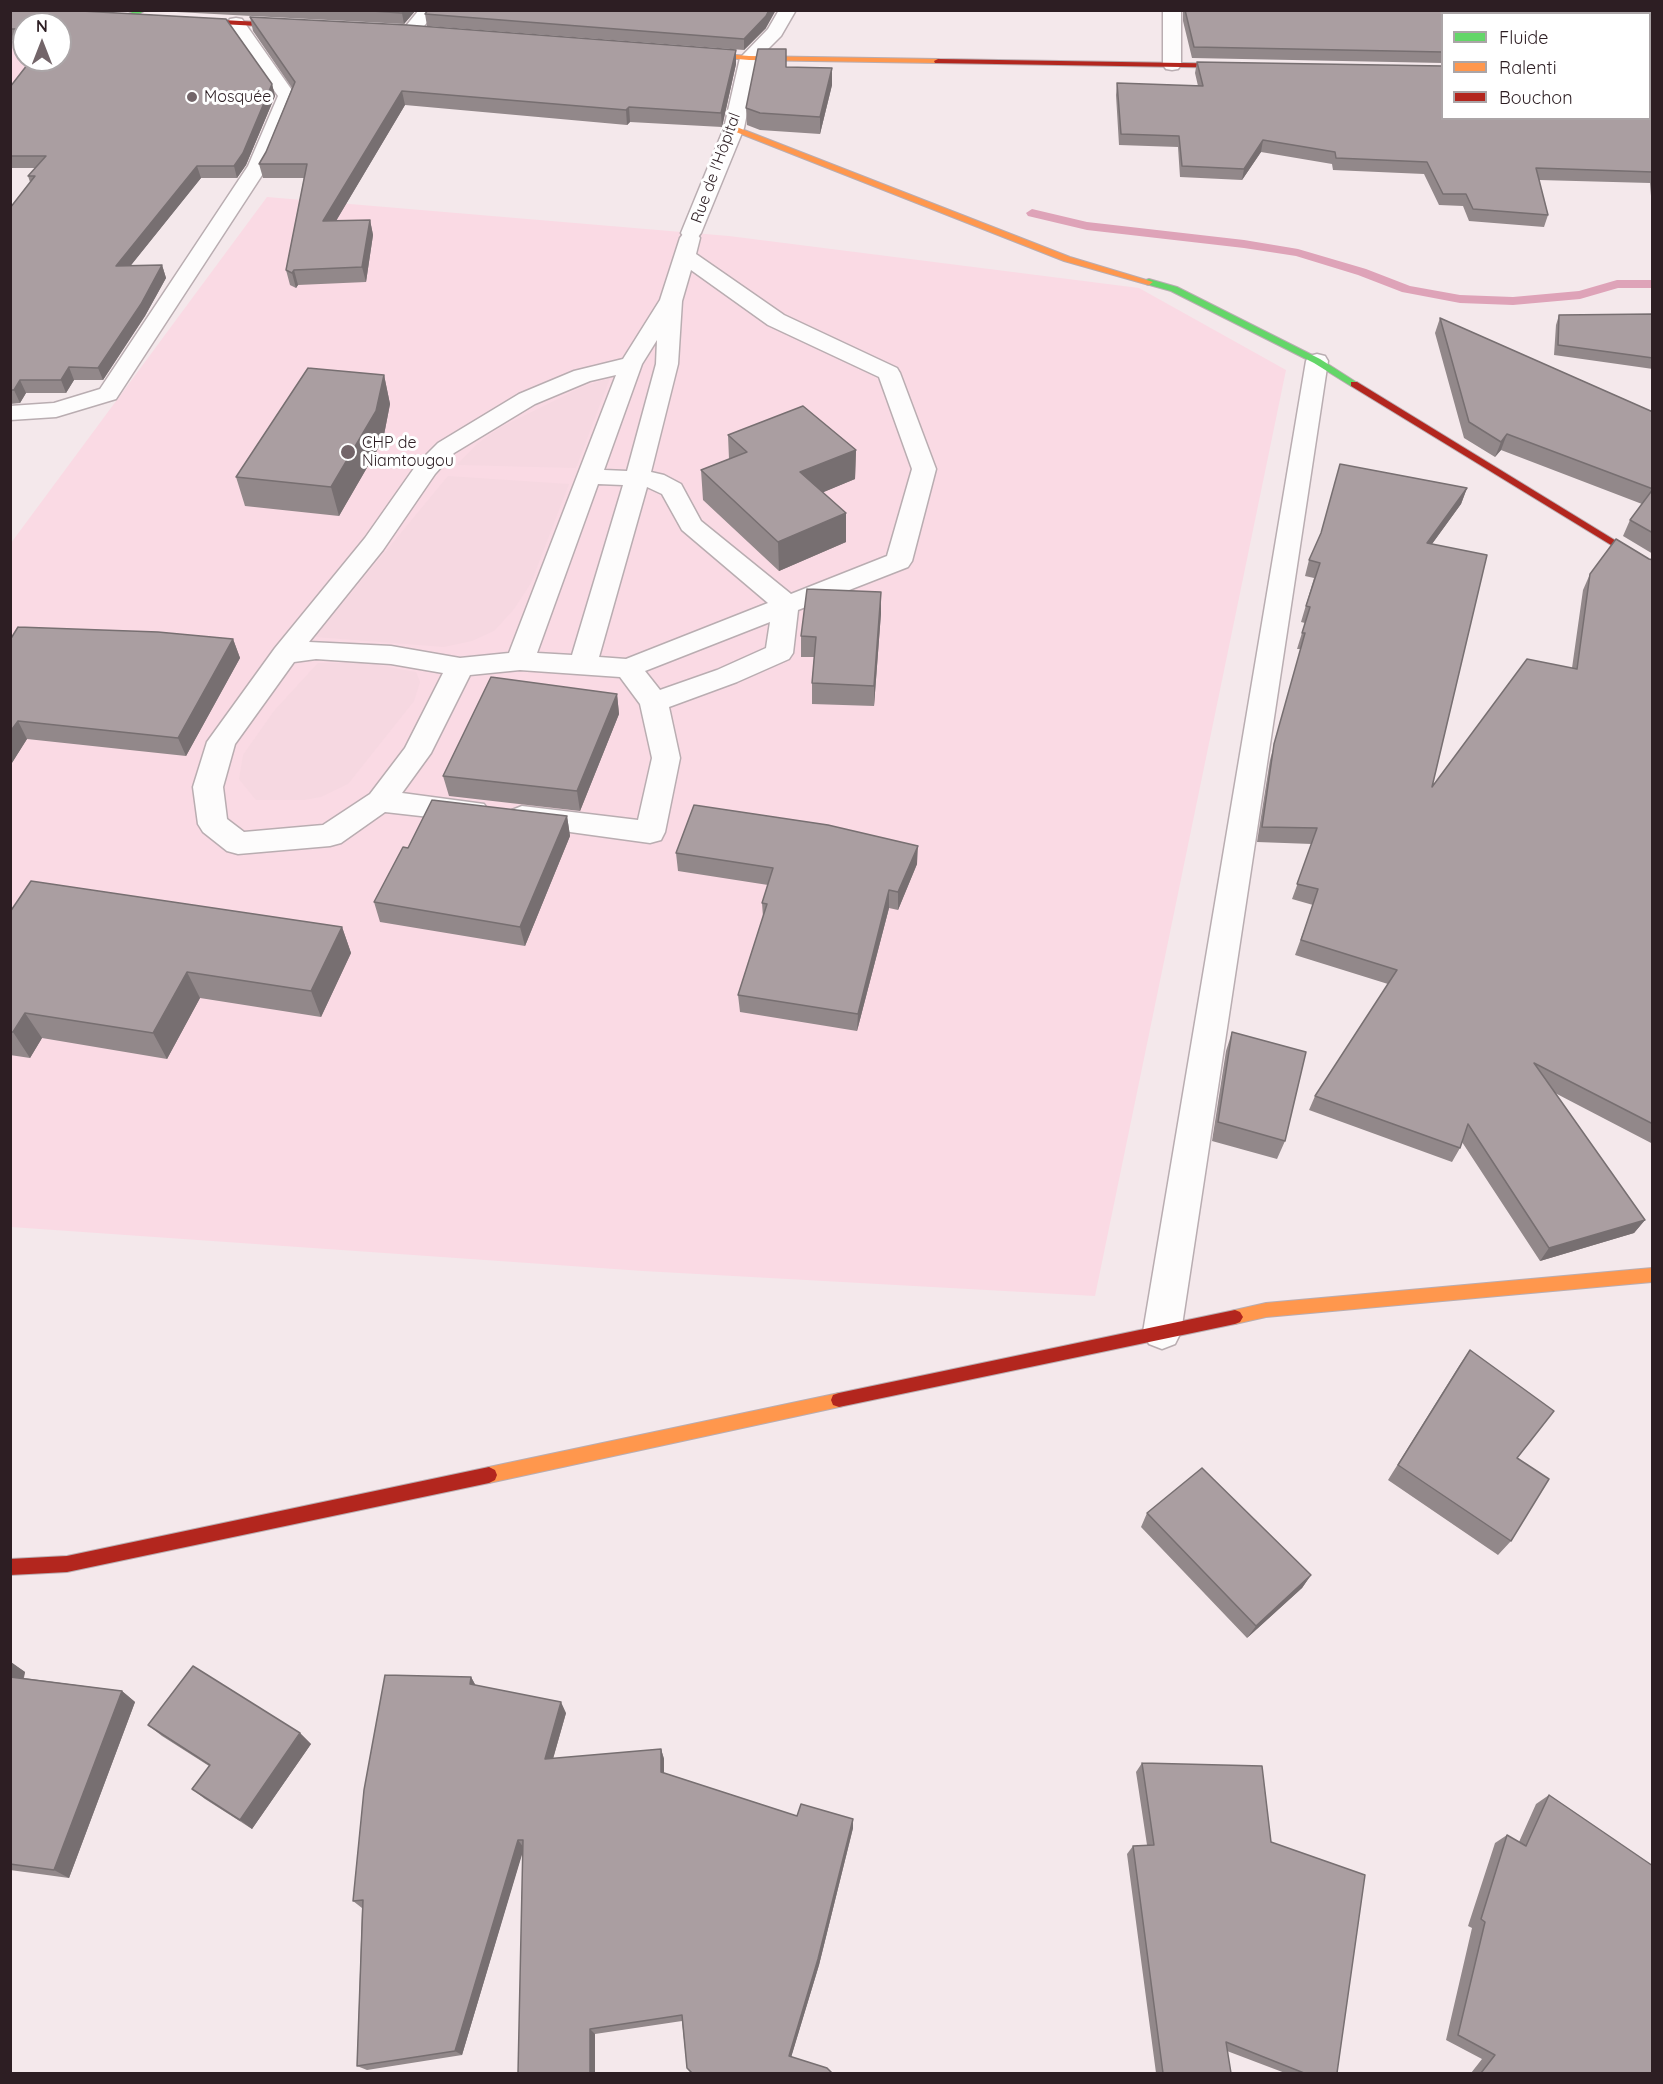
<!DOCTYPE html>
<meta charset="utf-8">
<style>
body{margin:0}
#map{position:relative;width:1663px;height:2084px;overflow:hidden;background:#f4e8eb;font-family:Quicksand,sans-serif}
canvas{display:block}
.frame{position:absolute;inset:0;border:12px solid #2d1e23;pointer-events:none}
.legend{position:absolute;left:1441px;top:12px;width:210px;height:108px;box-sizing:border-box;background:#fff;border:2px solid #aba5a7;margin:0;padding:8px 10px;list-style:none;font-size:18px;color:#2d1e23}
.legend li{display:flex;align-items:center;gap:12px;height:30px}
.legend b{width:30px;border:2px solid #aba5a7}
.north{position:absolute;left:12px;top:12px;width:60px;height:60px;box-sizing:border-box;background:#fff;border:2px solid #aba5a7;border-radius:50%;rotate:0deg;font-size:16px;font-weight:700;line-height:24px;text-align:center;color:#2d1e23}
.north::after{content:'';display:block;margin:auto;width:21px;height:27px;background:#736569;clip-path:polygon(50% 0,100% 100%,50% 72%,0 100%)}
</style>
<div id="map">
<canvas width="1663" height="2084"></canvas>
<div class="frame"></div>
<ul class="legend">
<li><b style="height:8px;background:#63d668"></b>Fluide</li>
<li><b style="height:8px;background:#ff974d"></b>Ralenti</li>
<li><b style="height:8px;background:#b3261e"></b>Bouchon</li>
</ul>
<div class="north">N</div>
</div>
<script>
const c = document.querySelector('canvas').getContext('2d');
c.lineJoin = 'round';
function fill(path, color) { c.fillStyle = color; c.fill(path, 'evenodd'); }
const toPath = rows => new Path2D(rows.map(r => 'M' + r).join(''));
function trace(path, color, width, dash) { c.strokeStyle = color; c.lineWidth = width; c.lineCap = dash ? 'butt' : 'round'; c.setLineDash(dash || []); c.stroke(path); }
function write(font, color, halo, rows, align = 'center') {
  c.font = font + ' Quicksand,sans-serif'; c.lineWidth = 6; c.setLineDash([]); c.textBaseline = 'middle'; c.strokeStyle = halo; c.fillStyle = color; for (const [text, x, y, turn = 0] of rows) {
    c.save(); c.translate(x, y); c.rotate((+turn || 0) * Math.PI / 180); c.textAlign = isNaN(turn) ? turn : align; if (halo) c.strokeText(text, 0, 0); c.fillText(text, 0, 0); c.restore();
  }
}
const built = toPath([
 [11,19,60,24,24,24,24,60,49,60,11,116],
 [267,197,729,236,1139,288,1286,370,1095,1296,643,1271,11,1227,11,543]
]);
const green = toPath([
 [610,378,576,468,457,465,477,444,501,427,582,387],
 [448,476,569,484,531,583,514,609,494,631,472,641,444,647,315,637],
 [318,663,367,663,416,672,420,682,414,701,348,784,321,797,304,800,256,800,239,779,243,755,274,711]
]);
const stream = toPath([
 [1032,209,1087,222,1244,240,1298,249,1366,269,1410,286,1460,295,1513,297,1579,291,1617,280,1652,280,1652,288,1618,288,1580,299,1513,305,1460,303,1402,292,1358,275,1296,256,1244,248,1087,230,1028,216,1026,213,1032,209]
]);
const lane = toPath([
 [690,232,697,234,700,238,696,254,784,315,897,368,900,373,936,469,912,561,908,567,798,610,793,653,789,659,737,682,669,707,680,758,665,832,661,840,650,843,512,824,507,817,512,810,522,806,638,820,652,758,640,704,620,677,520,670,470,675,431,753,402,793,484,804,489,811,484,818,474,822,385,812,341,843,330,846,238,854,227,851,203,832,198,824,193,787,207,742,275,648,365,538,417,464,438,443,519,394,574,371,623,359,660,300,680,238,683,234,690,232],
 [691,270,768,325,879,377,912,469,887,556,791,594,701,521,681,484,664,475,651,472,678,364,682,301,691,270],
 [657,340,656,364,627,471,604,470,642,364,657,340],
 [616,375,509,653,460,658,391,646,309,642,383,550,435,474,454,453,535,404,590,381,616,375],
 [598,484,623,485,572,655,537,653,598,484],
 [647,487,662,494,682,530,768,603,626,659,599,657,647,487],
 [770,622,766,648,717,670,660,690,645,671,770,622],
 [316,659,391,664,443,673,405,748,370,794,323,825,244,832,227,819,223,787,235,744,294,662,316,659]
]);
const street = toPath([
 [419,10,437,10,416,36,404,36,401,32,419,10],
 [779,10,796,10,781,36,758,59,744,128,701,233,698,237,691,239,684,237,681,233,724,128,740,58,768,29,779,10],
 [1163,10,1181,10,1181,65,1178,69,1172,70,1166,69,1163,65,1163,10],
 [236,18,242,19,296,96,268,166,116,399,56,417,10,420,10,406,54,403,100,389,248,166,278,96,227,23,230,19,236,18],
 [1317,354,1325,356,1328,361,1181,1332,1175,1344,1162,1349,1149,1344,1143,1332,1306,361,1309,356,1317,354]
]);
const fast = toPath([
 [136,10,146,10,130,19,123,17,136,10],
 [1149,279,1177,287,1320,359,1359,384,1351,386,1314,363,1171,291,1146,284,1146,280,1149,279]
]);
const slow = toPath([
 [689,51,749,56,938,59,942,61,938,63,749,60,692,55,689,55,689,51],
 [734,126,1070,257,1153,282,1149,285,1064,261,731,130,730,128,734,126],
 [1652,1268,1652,1282,1266,1317,1235,1324,1230,1322,1227,1317,1230,1312,1235,1310,1266,1303,1652,1268],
 [839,1393,845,1395,847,1400,845,1405,839,1407,489,1483,483,1480,481,1475,483,1470,489,1467,839,1393]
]);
const jam = toPath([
 [186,18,296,24,300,26,296,28,183,22,182,20,186,18],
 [938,59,1243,64,1247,66,1243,68,935,63,934,61,938,59],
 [1351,382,1357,382,1652,563,1652,570,1351,386,1351,382],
 [1235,1310,1240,1312,1243,1317,1240,1322,1235,1324,839,1407,833,1405,831,1400,833,1395,839,1393,1235,1310],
 [489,1467,495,1470,497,1475,495,1480,489,1483,67,1572,10,1575,10,1559,67,1556,489,1467]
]);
const wall = toPath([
 [10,10,63,10,226,19,272,84,275,96,246,165,237,178,201,178,130,266,162,265,166,278,145,316,103,380,74,380,66,393,26,393,20,403,10,404,10,208,30,182,28,176,35,168,10,168,10,87,31,60,60,60,60,24,24,24,24,40,10,40],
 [138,10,416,10,404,24],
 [1183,10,1653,10,1653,196,1651,196,1650,183,1539,180,1548,215,1544,227,1469,221,1463,206,1439,205,1424,174,1333,170,1332,164,1261,152,1242,180,1180,177,1178,147,1119,145,1116,95,1117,83,1198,86,1195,73,1197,62,1650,118,1443,14,1443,63,1192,58,1183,21],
 [425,14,766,28,744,50,427,26],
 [250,17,736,50,736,64,722,127,630,122,627,125,405,105,336,221,370,220,373,235,366,282,298,285,296,288,290,285,286,270,304,178,263,178,259,164,266,152,292,88,253,31],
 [786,67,832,85,820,134,760,130,747,125,746,108],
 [1653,314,1653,369,1554,355,1556,325,1559,315],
 [1440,318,1653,412,1653,554,1623,536,1630,520,1642,504,1501,450,1495,457,1464,438,1435,333],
 [384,375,390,404,383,440,339,516,245,506,236,477],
 [728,435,856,450,855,479,823,492,846,542,779,571,703,500,701,470,729,459],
 [1467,488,1461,504,1432,544,1432,787,1572,668,1583,590,1590,574,1649,559,1653,560,1653,1144,1555,1093,1645,1220,1634,1233,1540,1261,1462,1142,1460,1148,1452,1162,1309,1110,1315,1096,1388,984,1295,955,1313,905,1292,899,1312,844,1257,842,1270,760,1301,649,1297,649,1305,623,1301,622,1314,578,1305,576,1309,560],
 [881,613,874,706,812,704,812,683,814,657,801,657,801,636],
 [233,639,240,658,186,756,27,739,10,766,10,640],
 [617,694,619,714,580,811,449,796,443,776],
 [567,816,570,836,525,946,380,922,374,902,408,848],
 [676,853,917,864,898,910,889,908,857,1031,740,1012,738,995,763,917,762,903,768,885,678,871],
 [10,912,342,927,351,953,321,1017,200,998,167,1059,42,1038,30,1058,10,1055],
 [1232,1032,1285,1141,1277,1159,1212,1141,1226,1051],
 [1470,1350,1517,1458,1511,1541,1498,1555,1388,1480,1459,1366],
 [1147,1513,1311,1575,1302,1588,1247,1638,1141,1527],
 [10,1662,25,1672,24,1678,122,1691,135,1702,69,1878,10,1870],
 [471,1677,476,1686,566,1713,553,1759,661,1749,664,1759,664,1773,797,1816,853,1819,853,1828,819,1965,791,2057,832,2073,691,2073,687,2068,682,2021,595,2034,595,2073,522,1853,462,2055,367,2070,357,2066,362,1908,353,1901],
 [148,1725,300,1733,311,1744,252,1829,205,1799,192,1789,209,1766,162,1736],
 [1142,1763,1271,1842,1337,2073,1285,2073,1227,2051,1231,2073,1156,2073,1127,1854,1133,1846,1147,1845,1136,1772],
 [1549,1795,1653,2073,1471,2073,1482,2059,1446,2040,1472,1928,1468,1926,1495,1843,1507,1835,1519,1842,1536,1804]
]);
const shadedWall = toPath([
 [404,10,416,10,404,24,402,13],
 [769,10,776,10,766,28,744,50,744,39],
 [736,50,736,64,722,127,721,113],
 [832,68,832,85,820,134,820,117],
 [272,84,275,96,246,165,237,178,234,166],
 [402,91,405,105,327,236,323,221],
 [629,107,630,122,627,125,626,110],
 [1263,140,1261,152,1242,180,1244,169],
 [197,166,201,178,120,279,116,266],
 [370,220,373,235,366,282,362,267],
 [162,265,166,278,145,316,103,380,98,368],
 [294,270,298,285,296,288,292,273],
 [69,367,74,380,66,393,61,380],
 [384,375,390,404,383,440,339,516,331,487],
 [20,380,26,393,20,403,14,390],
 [1507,434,1501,450,1495,457,1501,442],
 [856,450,855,479,800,502,800,472],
 [1467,488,1461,504,1421,559,1427,543],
 [846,513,846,542,779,571,778,542],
 [881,592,881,613,874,706,874,686],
 [233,639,240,658,186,756,178,738],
 [617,694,619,714,580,811,577,791],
 [18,721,27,739,10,766,10,732],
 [567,816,570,836,525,946,520,927],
 [918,846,917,864,898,910,898,892],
 [889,890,889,908,857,1031,858,1014],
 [342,927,351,953,321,1017,311,991],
 [187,972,200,998,167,1059,153,1033],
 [25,1013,42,1038,30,1058,13,1032],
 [1645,1220,1634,1233,1540,1261,1549,1248],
 [1311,1575,1302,1588,1247,1638,1256,1626],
 [11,1662,25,1672,21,1687,10,1679],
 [471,1677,477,1688,470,1684],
 [122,1691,135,1702,69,1878,54,1870],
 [561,1702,566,1713,550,1769,545,1759],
 [300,1733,311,1744,252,1829,240,1820],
 [661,1749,664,1759,664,1782,661,1772],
 [853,1819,853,1828,819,1965,790,2061,789,2056],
 [518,1840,524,1848,462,2055,455,2051],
 [590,2029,595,2034,595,2073,590,2073]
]);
const building = toPath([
 [10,10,63,10,226,19,272,84,243,153,234,166,197,166,116,266,162,265,141,304,98,368,69,367,61,380,20,380,14,390,10,390,10,208,35,176,28,176,46,156,10,156,10,87,31,60,60,60,60,24,24,24,24,29,10,29,10,10],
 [357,10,404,10,402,13,357,10],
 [428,10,769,10,766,16,744,39,425,14,428,10],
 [1185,10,1653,10,1653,172,1536,168,1548,215,1473,209,1466,194,1443,194,1427,162,1336,158,1335,152,1263,140,1244,169,1182,166,1179,136,1121,134,1117,83,1203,86,1197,62,1443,66,1443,118,1650,118,1650,14,1443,14,1443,52,1194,47,1185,10],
 [250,17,407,25,736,50,721,113,629,107,626,110,402,91,323,221,370,220,362,267,294,270,292,273,286,270,307,164,259,164,266,152,295,82,250,17],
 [758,49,786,49,786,67,832,68,820,117,760,113,746,108,758,49],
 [1653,314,1653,358,1558,345,1559,315,1653,314],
 [1440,318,1653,412,1653,489,1507,434,1501,442,1469,422,1440,318],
 [308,368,384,375,376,411,331,487,236,477,308,368],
 [803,406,856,450,800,472,846,513,778,542,701,470,747,452,728,435,803,406],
 [1340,464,1467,488,1427,543,1487,555,1432,787,1527,659,1577,669,1590,574,1616,539,1649,559,1653,560,1653,1124,1534,1063,1645,1220,1549,1248,1468,1124,1460,1148,1315,1096,1397,970,1301,940,1318,889,1297,884,1317,828,1262,827,1274,744,1305,633,1302,633,1310,607,1306,606,1320,563,1309,560,1321,533,1340,464],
 [1653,489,1653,533,1630,520,1653,489],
 [807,589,881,592,874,686,812,683,816,637,801,636,807,589],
 [18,627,158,632,233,639,178,738,18,721,10,732,10,640,18,627],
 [491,677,617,694,577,791,443,776,491,677],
 [432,800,567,816,520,927,374,902,403,847,408,848,432,800],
 [694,805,828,825,918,846,898,892,889,890,858,1014,738,995,767,904,762,903,773,868,676,853,694,805],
 [31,881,342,927,311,991,187,972,153,1033,25,1013,13,1032,10,1032,10,912,31,881],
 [1232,1032,1306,1052,1285,1141,1218,1122,1232,1032],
 [1470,1350,1554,1411,1517,1458,1549,1479,1511,1541,1398,1465,1470,1350],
 [1202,1468,1311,1575,1256,1626,1147,1513,1202,1468],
 [193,1666,300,1733,240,1820,192,1789,210,1765,148,1725,193,1666],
 [385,1675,471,1677,470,1684,561,1702,545,1759,661,1749,661,1772,797,1816,801,1804,853,1819,818,1959,789,2056,827,2068,832,2073,692,2073,687,2068,682,2015,590,2029,590,2073,518,2073,523,1840,518,1840,455,2051,357,2066,363,1900,353,1901,364,1790,385,1675],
 [10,1677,122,1691,54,1870,10,1864,10,1677],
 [1142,1763,1262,1766,1271,1842,1365,1875,1337,2073,1304,2073,1226,2042,1231,2073,1163,2073,1133,1846,1154,1845,1142,1763],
 [1549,1795,1653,1866,1653,2073,1481,2073,1495,2055,1458,2035,1485,1922,1481,1919,1507,1835,1526,1846,1549,1795]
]);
const markers = [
 [192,97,6,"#736569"],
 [348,452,8,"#736569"]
];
const farPoinames = [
 ["Mosquée",204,97],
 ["CHP de",362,443],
 ["Niamtougou",362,461]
];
const farStreetnames = [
 ["Rue de l'Hôpital",716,168,-70]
];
fill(built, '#fadae4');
fill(green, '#f6d8e1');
fill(stream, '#dea3b8');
trace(lane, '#b9adb1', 3);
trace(street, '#b9adb1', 3);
trace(fast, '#b9adb1', 2);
trace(slow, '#b9adb1', 2);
trace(jam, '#b9adb1', 2);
fill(lane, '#fdfcfc');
fill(street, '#fdfcfc');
fill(fast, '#63d668');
fill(slow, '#ff974d');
fill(jam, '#b3261e');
fill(wall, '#92888a');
fill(shadedWall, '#776f71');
fill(building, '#aa9ea1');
trace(building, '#776f71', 1.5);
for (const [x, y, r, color] of markers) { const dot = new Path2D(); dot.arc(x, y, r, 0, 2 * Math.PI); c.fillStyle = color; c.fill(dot); trace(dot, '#fff', 2); }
write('16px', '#2d1e23', '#fff', farPoinames, 'left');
write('16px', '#2d1e23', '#fff', farStreetnames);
</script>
